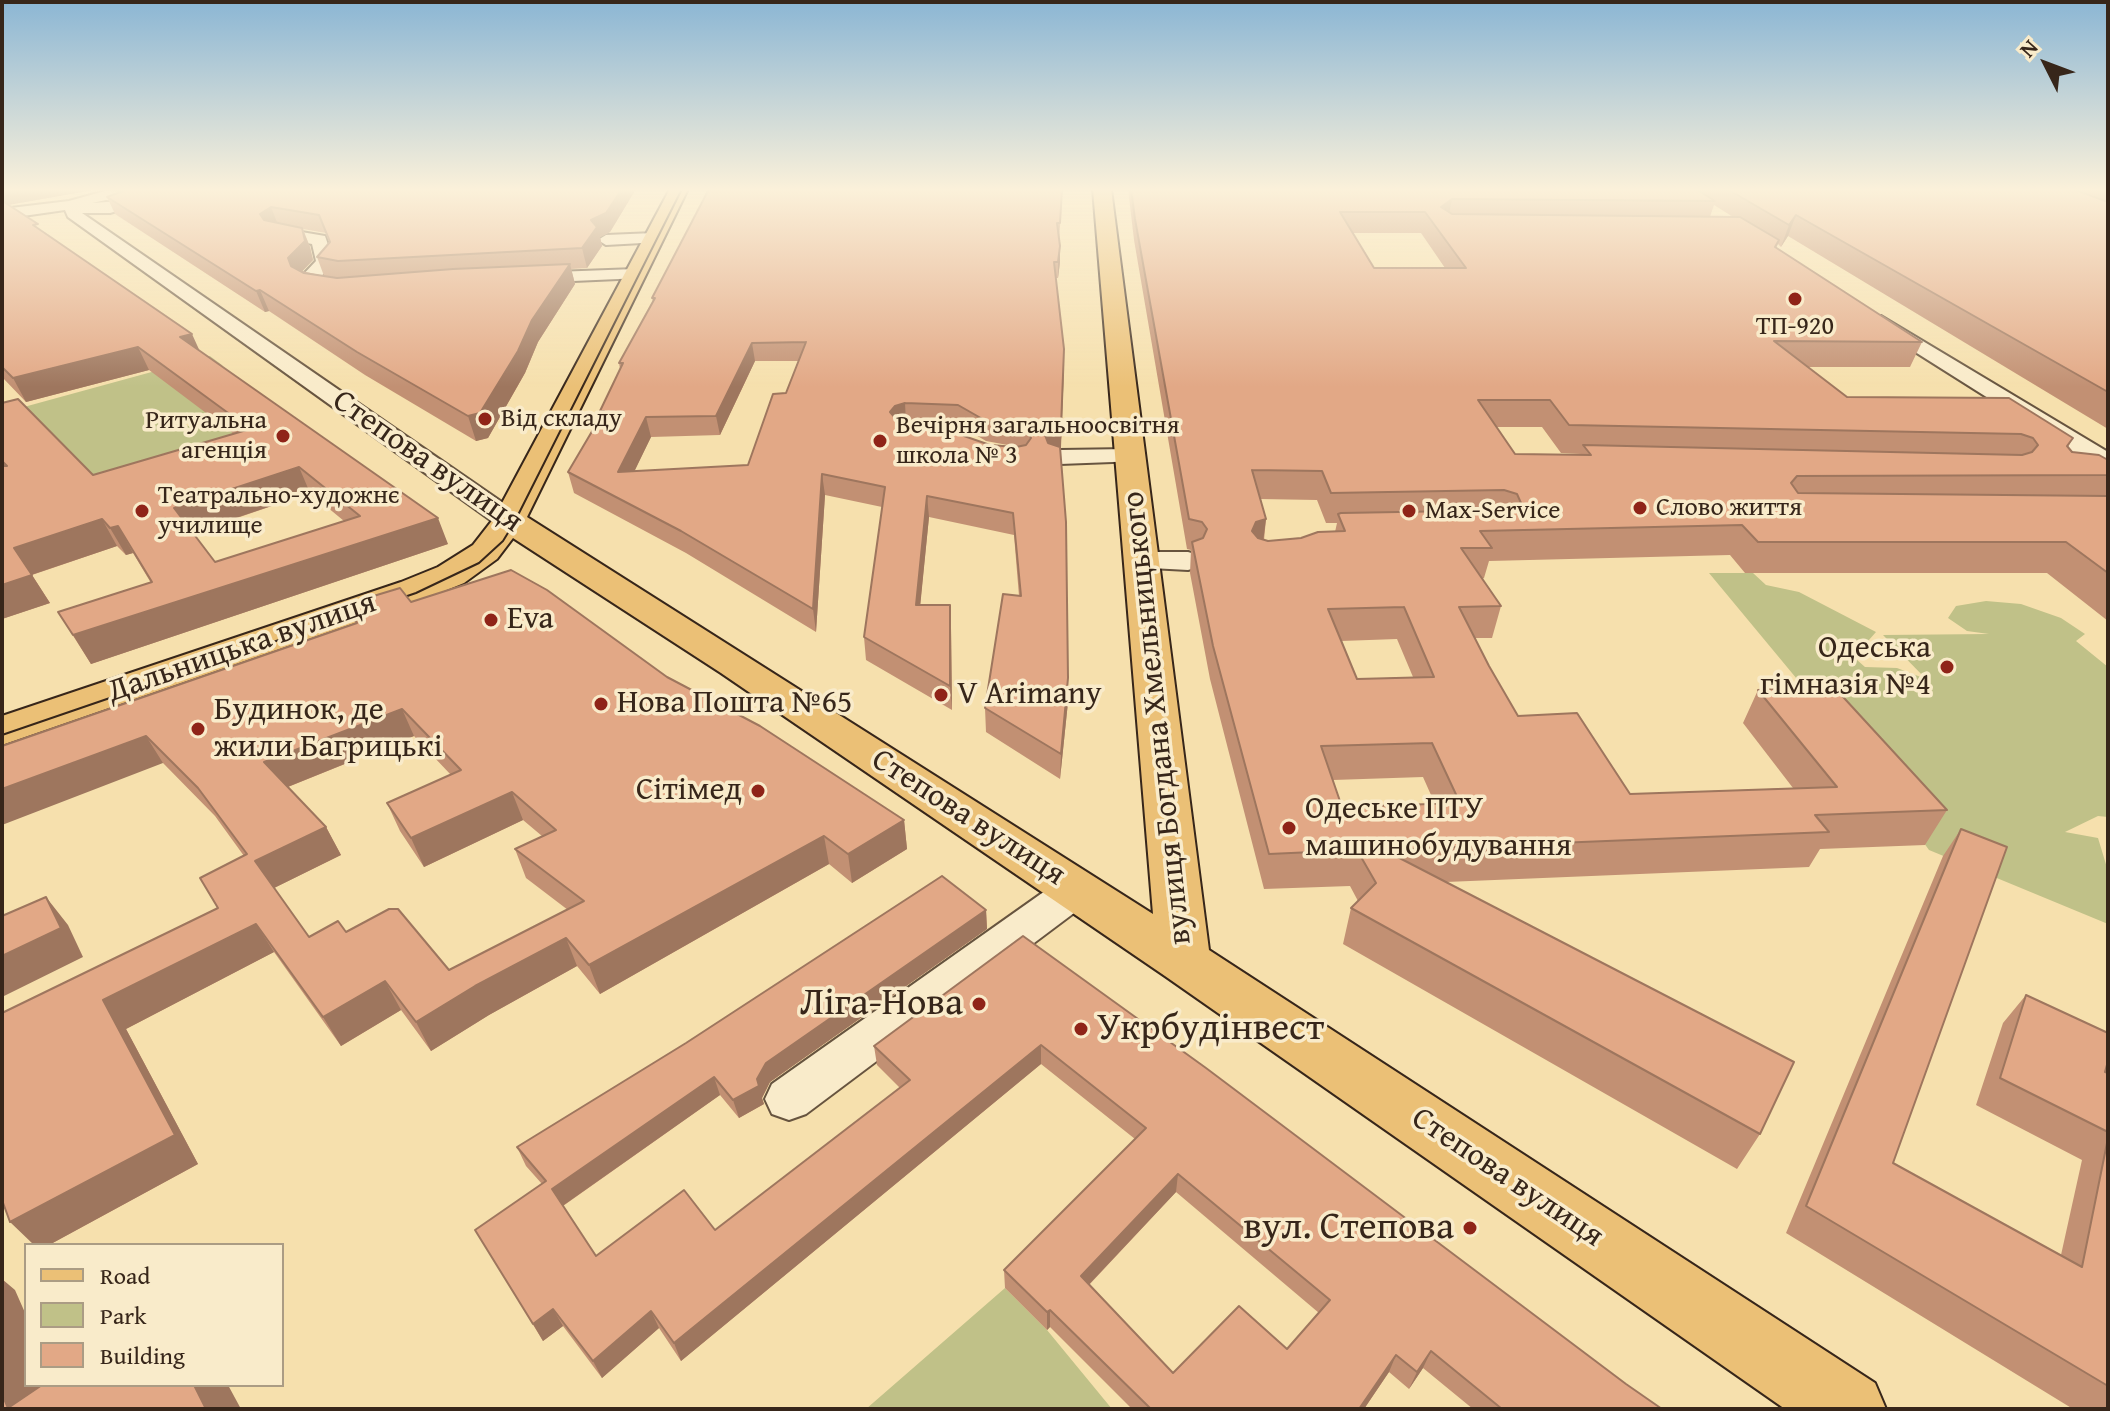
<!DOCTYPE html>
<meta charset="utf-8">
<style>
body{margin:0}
#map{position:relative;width:2110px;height:1411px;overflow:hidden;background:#f6e0ad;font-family:"Gentium Book Plus",serif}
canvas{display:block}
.frame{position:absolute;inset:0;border:4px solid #37261a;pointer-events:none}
.legend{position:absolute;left:24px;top:1243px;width:260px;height:144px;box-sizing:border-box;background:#f9ebca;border:2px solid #ab9c84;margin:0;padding:10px 14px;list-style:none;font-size:24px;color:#37261a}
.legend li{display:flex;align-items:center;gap:16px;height:40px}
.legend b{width:40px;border:2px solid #ab9c84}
.north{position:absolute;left:2006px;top:24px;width:80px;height:80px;-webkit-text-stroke:6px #f9ebca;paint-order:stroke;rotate:312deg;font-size:22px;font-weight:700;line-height:32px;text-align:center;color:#37261a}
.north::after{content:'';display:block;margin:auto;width:28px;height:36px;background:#37261a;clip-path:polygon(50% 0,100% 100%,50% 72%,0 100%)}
</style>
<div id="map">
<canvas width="2110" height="1411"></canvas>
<div class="frame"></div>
<ul class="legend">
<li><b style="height:10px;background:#ebc076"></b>Road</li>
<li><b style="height:22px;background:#c0c188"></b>Park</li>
<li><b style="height:22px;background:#e2a886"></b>Building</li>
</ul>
<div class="north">N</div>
</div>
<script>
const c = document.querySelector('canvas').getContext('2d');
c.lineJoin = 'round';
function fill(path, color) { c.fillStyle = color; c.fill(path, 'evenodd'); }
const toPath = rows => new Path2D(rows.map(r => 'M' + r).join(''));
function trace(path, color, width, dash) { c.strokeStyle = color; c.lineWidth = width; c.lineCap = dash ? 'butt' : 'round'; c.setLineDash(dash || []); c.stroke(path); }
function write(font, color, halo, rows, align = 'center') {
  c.font = font + ' "Gentium Book Plus",serif'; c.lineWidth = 7; c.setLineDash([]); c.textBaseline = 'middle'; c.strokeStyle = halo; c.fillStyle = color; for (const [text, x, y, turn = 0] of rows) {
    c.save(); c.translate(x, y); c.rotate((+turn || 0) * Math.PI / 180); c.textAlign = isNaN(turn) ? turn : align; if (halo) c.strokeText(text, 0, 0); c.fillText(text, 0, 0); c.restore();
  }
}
const green = toPath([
 [210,356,222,365,247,410,204,416,184,425,203,429,248,428,175,485,81,475,2,413],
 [1709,573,1753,573,1766,585,1799,592,1876,632,1861,649,1848,652,1865,667,1897,668,1926,679,1883,635,1989,634,1967,631,1948,618,1956,606,1986,601,2021,604,2061,618,2085,634,2076,641,2108,667,2108,817,2098,816,2065,832,2098,838,2108,871,2108,924,1929,850,1865,761],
 [1005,1288,1047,1330,1112,1409,866,1409]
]);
const minor = toPath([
 [105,191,135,192,143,197,131,207,110,213,82,213,519,514,523,520,519,526,499,526,68,217,65,210,2,219,2,209,69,201,105,191],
 [106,200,121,201,92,203,106,200],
 [278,228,325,236,334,262,319,279,351,285,353,289,351,293,319,292,301,284,298,280,316,261,312,244,272,236,270,233,278,228],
 [654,233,662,238,660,242,606,245,598,240,606,235,654,233],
 [635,269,644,274,641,278,528,283,519,278,528,273,635,269],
 [1881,316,2108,452,2108,470,2099,468,1874,326,1871,322,1881,316],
 [1130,449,1139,451,1142,456,1139,461,1060,464,1051,462,1048,457,1051,452,1060,450,1130,449],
 [1142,552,1188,552,1198,555,1202,561,1198,567,1188,570,1132,567,1128,561,1132,555,1142,552],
 [1076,875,1090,879,1096,890,1090,901,806,1114,789,1120,772,1114,765,1099,772,1084,1062,879,1076,875]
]);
const major = toPath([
 [670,189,688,189,527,517,1153,914,1093,189,1111,189,1209,950,1875,1383,1886,1409,1785,1409,1165,976,721,673,513,538,497,559,464,583,427,598,2,745,2,716,401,582,438,567,473,545,494,518,670,189]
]);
const tram = toPath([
 [2,735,416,593,479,563,503,541,514,523,682,189]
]);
const wall = toPath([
 [2,189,99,189,8,205,200,351,448,544,91,664,58,612,151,583,133,553,126,555,117,546,32,575,50,603,2,619,2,403,93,475,234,434,149,370,26,402,2,377],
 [310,493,344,521,215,562,193,533],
 [118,189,636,189,610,232,600,237,602,246,587,268,571,269,575,284,538,342,525,373,488,438,476,441,365,375,269,311,265,312,115,214,107,197,127,190],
 [303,229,326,233,329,242,317,257,324,276,302,271,313,260,310,247],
 [1063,189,1059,239,1060,262,1058,278,1056,278,1062,433,1060,447,1068,702,1060,779,986,732,985,708,1019,596,1014,535,929,517,920,605,951,628,952,710,866,660,864,637,882,507,825,495,816,632,686,553,574,493,568,472,601,415,600,411,620,369,619,363,653,302,652,298],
 [755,361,799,361,786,393,748,465,634,471,651,437,720,435],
 [946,424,959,425,986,441,1013,446,990,445,964,436],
 [1128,189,2108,189,2108,429,1788,236,1781,247,1778,244,1776,248,1922,342,1910,367,1807,367,1847,397,2073,438,2068,447,2072,452,2108,460,2108,621,2047,573,1745,573,1730,555,1489,561,1484,578,1482,579,1501,606,1492,638,1475,638,1489,666,1518,716,1630,794,1793,788,1743,723,1758,690,1947,810,1925,845,1820,849,1809,867,1446,882,1760,1134,1737,1169,1343,944,1351,908,1358,901,1350,886,1264,889,1210,679,1190,573,1191,550,1187,549,1134,240],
 [1714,205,1733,217,1710,217],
 [1353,233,1421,233,1445,268,1374,268],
 [1496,427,1542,427,1561,453,1581,454,1580,455,1515,454],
 [1260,499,1317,500,1326,523,1337,523,1335,532,1301,538,1268,541,1264,540,1266,519],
 [1397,639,1413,677,1357,679,1341,641],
 [1423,777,1435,804,1342,807,1333,780],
 [411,602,667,677,904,820,907,849,852,883,829,864,600,994,577,966,489,1015,431,1051,401,1010,341,1046,274,952,126,1029,198,1164,49,1245,34,1245,2,1013,218,908,244,856,215,816,163,763,2,746,355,623,347,604],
 [414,736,451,775,387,803,400,831,424,867,523,820,542,836,515,849,526,878,568,910,449,970,346,932,309,937,274,888,341,855,326,827,288,787],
 [1961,829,1893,1163,2061,1255,2082,1160,1976,1105,2003,1023,2026,995,2108,1073,2108,1409,2073,1409,1786,1233,1943,856],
 [986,910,987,929,770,1082,762,1098,764,1104,739,1118,720,1095,563,1206,596,1256,715,1230,900,1088,877,1065,874,1046,1023,936,1626,1384,1662,1409,1473,1409,1423,1368,1409,1389,1389,1372,1364,1409,1132,1409,1050,1327,1047,1330,1005,1288,1004,1270,1135,1139,1041,1064,681,1361,659,1328,602,1378,563,1326,543,1341,475,1230,542,1184,526,1166,517,1147],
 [1176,1192,1319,1313,1287,1349,1173,1373,1089,1285]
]);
const shadedWall = toPath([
 [2,189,99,189,2,206],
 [622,189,636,189,610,232,600,237,602,246,587,268,582,248,591,220],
 [1452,199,1448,219,1441,207],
 [271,207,278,225,267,232,260,214],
 [1796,215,1788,236,1781,247,1789,225],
 [302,228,310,247,313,260,296,278,288,258],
 [1060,246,1060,262,1058,278,1058,262],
 [570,264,575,284,538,342,525,373,488,438,476,441,468,416],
 [260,290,269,311,265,312,256,291],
 [192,334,202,356,180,337],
 [752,343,755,361,720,435,716,416],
 [138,347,149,370,26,402,13,378],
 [1064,367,1061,447,1050,449,1045,435],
 [905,403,906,422,892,432,890,412,895,406],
 [646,417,651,437,624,493,618,472],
 [299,467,310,493,188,534,174,508],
 [822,474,825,495,816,632,813,609],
 [927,496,929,517,918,628,916,605],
 [438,518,448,544,91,664,73,635],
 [102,519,117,546,31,575,14,548],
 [1266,519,1262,550,1252,531,1256,522],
 [118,526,133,553,126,555,110,528],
 [32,575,50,603,2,619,2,585],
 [950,605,951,628,952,710,950,686],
 [1068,678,1068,702,1060,779,1061,754],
 [402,709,414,736,280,790,264,762],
 [146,736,163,763,2,825,2,789],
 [512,792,523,820,424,867,411,838],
 [904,820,907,849,852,883,848,854],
 [326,827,341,855,272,889,255,861],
 [824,836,829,864,600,994,589,965],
 [46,897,68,925,83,957,2,997,2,956],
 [986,910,987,929,770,1082,762,1098,764,1104,739,1118,733,1100,757,1079,766,1063],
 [256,924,274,952,126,1029,198,1164,49,1245,34,1245,10,1222,103,1000],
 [566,938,577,966,489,1015,431,1051,416,1022,475,986],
 [385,981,401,1010,341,1046,323,1017],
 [1041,1045,1041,1064,681,1361,674,1343],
 [714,1077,720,1095,561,1207,552,1189],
 [1178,1174,1176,1192,1080,1294,1081,1276],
 [2,1279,15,1290,26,1315,26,1385,57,1385,9,1409,2,1394],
 [553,1309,563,1326,543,1341,533,1324],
 [1050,1310,1050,1327,1047,1330,1047,1312],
 [651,1311,659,1328,602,1378,593,1361],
 [1431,1351,1423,1368,1409,1389,1417,1372],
 [1396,1355,1389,1372,1364,1409,1359,1409],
 [194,1385,228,1385,241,1409,206,1409]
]);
const building = toPath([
 [128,189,622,189,606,213,591,220,597,227,582,248,338,261,317,257,330,242,319,215,271,207,260,214,264,220,302,228,305,241,288,258,291,266,304,273,337,278,453,269,570,264,532,320,518,351,480,413,468,416,357,352,260,290,256,291,107,197,128,189],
 [709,189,1062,189,1060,223,1057,223,1060,246,1058,262,1054,262,1064,349,1061,427,1050,429,1045,435,1048,443,1060,447,1066,522,1068,678,1061,754,985,708,1003,594,1021,596,1013,513,927,496,916,605,950,605,950,686,864,637,885,487,822,474,813,609,681,531,568,472,604,411,600,411,623,363,619,363,655,298,652,298,709,189],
 [806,342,786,393,773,394,748,465,618,472,646,417,716,416,752,343,806,342],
 [905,403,958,405,986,421,1026,429,1031,438,1026,445,1016,447,990,445,964,436,944,423,897,420,890,412,895,406,905,403],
 [1131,189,1696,189,1715,201,1452,199,1441,207,1452,214,1740,217,1779,240,1775,247,1922,342,1774,341,1847,397,2009,398,2073,438,2067,446,2072,452,2099,455,2108,460,2108,475,1797,476,1791,483,1798,493,2108,496,2108,573,2066,542,1758,542,1742,525,1480,531,1492,548,1461,548,1501,606,1459,607,1489,666,1518,716,1577,713,1630,794,1837,787,1758,690,1833,686,1947,810,1815,815,1829,832,1384,850,1794,1062,1760,1134,1351,908,1376,883,1357,850,1269,854,1213,646,1192,542,1203,538,1207,529,1202,522,1189,519,1135,219,1131,189],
 [1340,212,1425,212,1466,268,1374,268,1340,212],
 [1478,400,1550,400,1569,425,2021,434,2033,438,2038,445,2032,452,2022,455,1583,445,1591,455,1515,454,1478,400],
 [1252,470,1322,471,1331,493,1504,490,1517,494,1521,503,1514,510,1341,513,1338,514,1345,531,1318,532,1301,538,1268,541,1258,538,1252,531,1256,522,1266,519,1252,470],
 [1404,607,1434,677,1357,679,1328,609,1404,607],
 [1432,743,1460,803,1342,807,1321,746,1432,743],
 [1727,189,2073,189,2108,202,2108,392,1796,215,1789,225,1727,189],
 [2,202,4,202,38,224,33,225,192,334,180,337,438,518,73,635,58,612,152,582,118,526,110,528,102,519,14,548,32,575,2,585,2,466,7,466,2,461,2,403,18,399,93,475,250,429,138,347,13,378,2,367,2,202],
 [299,467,360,516,215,562,174,508,299,467],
 [511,570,547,590,667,677,760,726,904,820,848,854,824,836,589,965,566,938,475,986,416,1022,385,981,323,1017,256,924,103,1000,175,1135,10,1222,2,1200,2,1013,218,908,200,878,247,854,198,788,146,736,2,789,2,746,357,623,347,604,400,588,411,602,511,570],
 [402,709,461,770,387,803,411,838,512,792,556,830,515,849,584,901,449,970,398,909,389,909,346,932,338,921,309,937,255,861,326,827,264,762,402,709],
 [1961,829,2007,847,1893,1163,2082,1267,2108,1138,2108,1386,1806,1206,1961,829],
 [942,876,986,910,766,1063,757,1079,759,1086,733,1100,714,1077,552,1189,596,1256,684,1190,715,1230,910,1080,874,1046,1023,936,1206,1068,1626,1384,1662,1409,1502,1409,1431,1351,1417,1372,1396,1355,1359,1409,1151,1409,1050,1310,1047,1312,1004,1270,1146,1128,1041,1045,674,1343,651,1311,593,1361,553,1309,533,1324,475,1230,546,1181,517,1147,686,1043,942,876],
 [1178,1174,1330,1300,1287,1349,1239,1306,1173,1373,1081,1276,1178,1174],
 [46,897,61,928,2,956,2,916,46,897],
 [2026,995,2108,1033,2108,1061,2105,1072,2108,1073,2108,1132,2000,1078,2026,995],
 [42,1385,194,1385,206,1409,2,1409,2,1394,8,1408,42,1385]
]);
const markers = [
 [1795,299,8,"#8f2418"],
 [485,419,8,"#8f2418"],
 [283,436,8,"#8f2418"],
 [880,441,8,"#8f2418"],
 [1640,508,8,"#8f2418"],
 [142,511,8,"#8f2418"],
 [1409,511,8,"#8f2418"],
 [491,620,8,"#8f2418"],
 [1947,667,8,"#8f2418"],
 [941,695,8,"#8f2418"],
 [601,704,8,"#8f2418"],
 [198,729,8,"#8f2418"],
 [758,791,8,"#8f2418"],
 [1289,828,8,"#8f2418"],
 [979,1004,8,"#8f2418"],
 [1081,1029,8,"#8f2418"],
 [1470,1228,8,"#8f2418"]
];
const farPoinames = [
 ["ТП-920",1795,327,"center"],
 ["Від складу",501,419],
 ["Ритуальна",267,421,"right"],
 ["агенція",267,451,"right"],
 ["Вечірня загальноосвітня",896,426],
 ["школа № 3",896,456],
 ["Театрально-художнє",158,496],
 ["училище",158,526],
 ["Слово життя",1656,508],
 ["Max-Service",1425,511]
];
const streetNames = [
 ["Степова вулиця",427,462,35],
 ["Дальницька вулиця",242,648,-19],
 ["вулиця Богдана Хмельницького",1158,718,-96],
 ["Степова вулиця",968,818,33],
 ["Степова вулиця",1507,1178,34]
];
const poiNames = [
 ["Eva",507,620],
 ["Одеська",1931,649,"right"],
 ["гімназія №4",1931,686,"right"],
 ["V Arimany",957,695],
 ["Нова Пошта №65",617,704],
 ["Будинок, де",214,711],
 ["жили Багрицькі",214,748],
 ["Сітімед",742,791,"right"],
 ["Одеське ПТУ",1305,810],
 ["машинобудування",1305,847]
];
const nearPoinames = [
 ["Ліга-Нова",963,1004],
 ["Укрбудінвест",1097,1029,"left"],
 ["вул. Степова",1454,1228]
];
fill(green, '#c0c188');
trace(minor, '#67543f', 4);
trace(major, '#37261a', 4);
fill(minor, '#f9ebca');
fill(major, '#ebc076');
trace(tram, '#37261a', 2);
fill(wall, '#c29073');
fill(shadedWall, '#9e765e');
fill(building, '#e2a886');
trace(building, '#9e765e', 2);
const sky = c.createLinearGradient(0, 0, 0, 387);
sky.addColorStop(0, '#8bb6d4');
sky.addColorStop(0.49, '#fbf1da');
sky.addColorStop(1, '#fbf1da00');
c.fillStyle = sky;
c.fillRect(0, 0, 2110, 387);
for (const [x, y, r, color] of markers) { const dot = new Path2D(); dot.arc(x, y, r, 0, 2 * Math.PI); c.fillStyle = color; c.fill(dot); trace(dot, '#f9ebca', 3); }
write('26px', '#37261a', '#f9ebca', farPoinames, 'left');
write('32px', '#37261a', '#f9ebca', streetNames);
write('32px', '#37261a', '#f9ebca', poiNames, 'left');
write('38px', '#37261a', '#f9ebca', nearPoinames, 'right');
</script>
